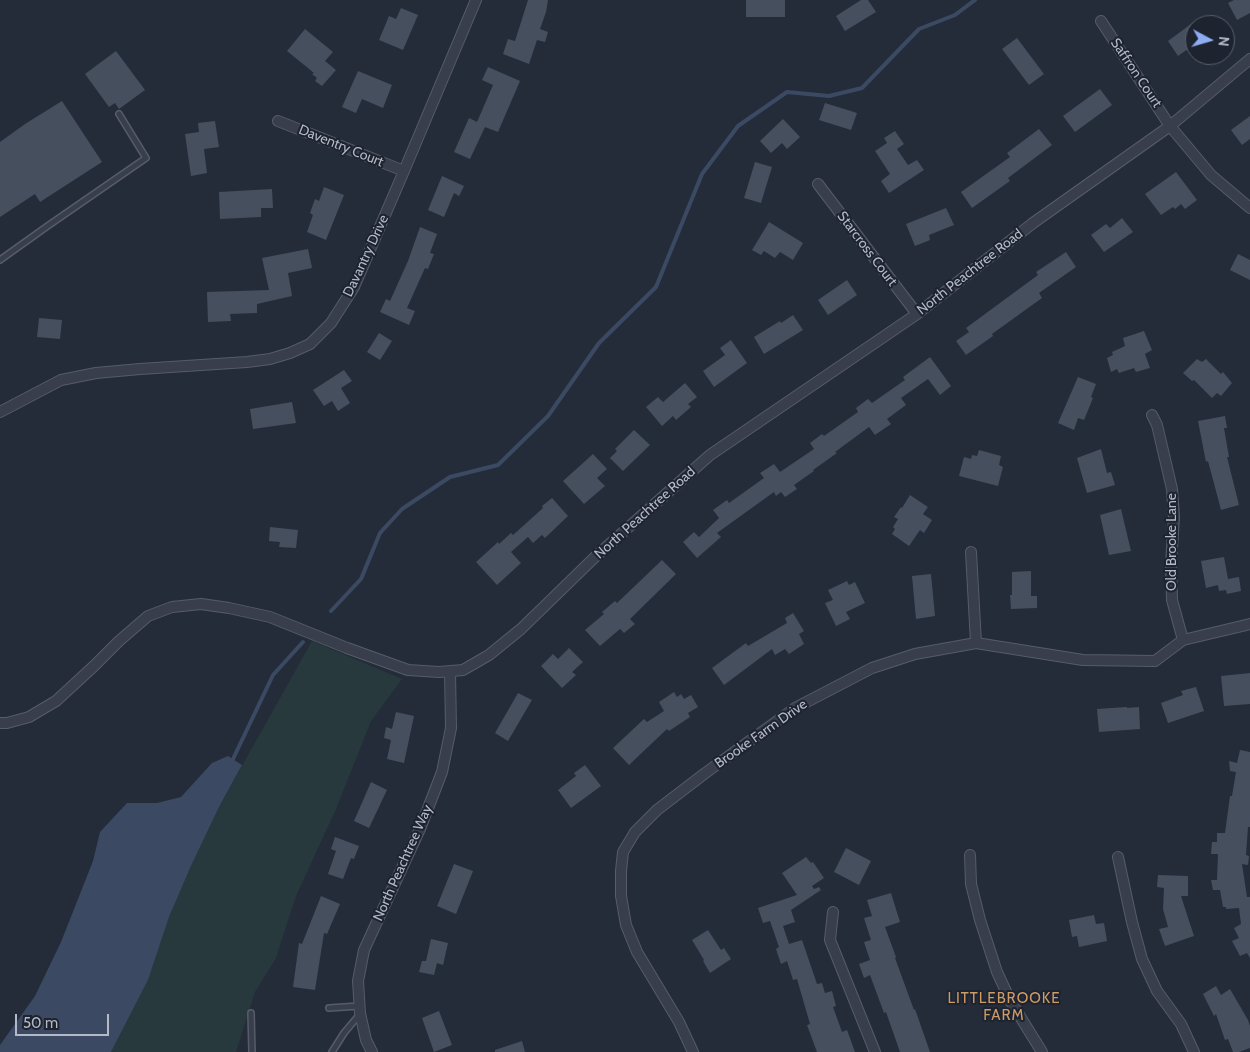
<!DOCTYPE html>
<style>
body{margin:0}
#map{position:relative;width:1250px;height:1052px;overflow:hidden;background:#242c3a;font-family:Cabin,sans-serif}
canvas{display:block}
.north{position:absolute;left:1185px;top:15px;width:50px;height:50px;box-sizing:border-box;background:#1d232f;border:1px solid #595f6b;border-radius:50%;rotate:96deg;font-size:14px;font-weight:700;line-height:20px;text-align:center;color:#b3b9c6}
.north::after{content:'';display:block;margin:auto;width:18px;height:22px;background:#8eadf1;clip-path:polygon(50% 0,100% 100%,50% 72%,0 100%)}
.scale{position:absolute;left:15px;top:1014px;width:94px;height:22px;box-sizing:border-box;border:2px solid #b3b9c6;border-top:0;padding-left:6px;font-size:15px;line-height:18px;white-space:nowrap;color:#b3b9c6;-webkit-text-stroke:4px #1d232f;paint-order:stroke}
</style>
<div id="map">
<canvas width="1250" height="1052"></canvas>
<div class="north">N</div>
<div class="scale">50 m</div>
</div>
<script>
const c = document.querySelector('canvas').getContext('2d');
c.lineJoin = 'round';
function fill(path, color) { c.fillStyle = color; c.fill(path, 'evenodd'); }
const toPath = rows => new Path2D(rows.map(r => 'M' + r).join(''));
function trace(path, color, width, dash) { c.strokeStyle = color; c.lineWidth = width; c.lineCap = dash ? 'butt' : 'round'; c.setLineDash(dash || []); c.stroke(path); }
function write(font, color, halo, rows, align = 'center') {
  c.font = font + ' Cabin,sans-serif'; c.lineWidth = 4; c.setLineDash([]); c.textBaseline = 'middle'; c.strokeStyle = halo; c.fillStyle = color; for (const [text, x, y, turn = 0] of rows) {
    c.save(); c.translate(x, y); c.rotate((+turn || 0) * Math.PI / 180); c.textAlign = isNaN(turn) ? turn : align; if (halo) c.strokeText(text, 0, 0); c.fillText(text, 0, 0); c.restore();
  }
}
const green = toPath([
 [312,641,402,679,371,721,336,809,296,896,276,958,255,992,236,1052,111,1052,148,980,169,917,191,866,219,807]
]);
const water = toPath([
 [228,756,242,765,219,807,191,866,169,917,148,980,111,1052,0,1052,0,1045,35,996,61,942,93,861,100,832,127,803,157,803,181,797,212,763]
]);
const stream = toPath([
 [331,611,361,579,380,533,402,509,450,477,498,465,548,416,599,343,656,287,702,174,738,126,787,92,829,96,862,88,919,29,955,15,975,0],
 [233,759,273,675,303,642]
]);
const building = toPath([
 [528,0,548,0,546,12,540,29,548,32,545,42,537,40,529,64,503,54,508,39,515,41],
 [746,0,785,0,785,17,746,17],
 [861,0,868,0,876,12,845,31,836,16],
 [1234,0,1250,0,1250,13,1237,20,1228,3],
 [401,8,418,15,403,50,379,40,389,16,396,19],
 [1195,21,1195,44,1178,56,1168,41],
 [305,29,333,52,325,61,336,70,322,86,315,81,317,78,312,74,314,73,287,51],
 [1017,38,1044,74,1029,85,1002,49],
 [116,51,145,90,119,109,115,103,109,107,85,74],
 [488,67,520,81,498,132,485,127,470,159,454,152,469,118,477,122,493,85,482,80],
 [358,71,392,85,383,108,362,99,356,113,342,107],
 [1100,89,1112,105,1075,132,1063,116],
 [62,101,102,162,40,202,35,194,0,217,0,142,25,124],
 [825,103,857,113,851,130,819,120],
 [1250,116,1250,139,1242,145,1231,130],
 [783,119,800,137,787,149,782,143,771,153,760,141],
 [215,121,219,147,204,149,207,173,191,176,185,134,199,132,198,123],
 [1039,129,1052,145,1008,178,1010,181,972,208,961,192,1010,157,1007,153],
 [895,131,904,144,897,149,908,165,917,160,924,170,889,193,881,181,890,174,875,151,887,143,884,138],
 [755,162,772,167,761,203,744,198],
 [1176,172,1197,200,1185,209,1181,204,1175,209,1173,207,1161,215,1145,194],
 [442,176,464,186,459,196,454,193,444,217,428,210],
 [324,187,344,195,326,240,307,232,313,215,310,213,315,199,319,201],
 [272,189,273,208,261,208,261,217,220,219,219,192],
 [946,208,954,225,929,235,930,240,915,246,906,224],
 [1122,218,1133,232,1104,252,1091,235,1106,224,1110,228],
 [769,222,803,243,793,260,780,252,775,258,764,251,761,255,752,250],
 [420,227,437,234,430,253,434,254,428,269,425,268,407,308,415,311,409,325,380,312,386,299,390,301,408,261],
 [308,249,312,268,288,273,292,296,257,304,257,313,230,314,231,321,208,322,207,292,269,290,262,258],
 [1066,252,1076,267,1039,293,1042,298,992,334,993,336,966,355,956,341,969,332,966,328,1038,275,1036,272],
 [1238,254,1250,260,1250,280,1230,270],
 [847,280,857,295,828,315,818,300],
 [793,315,803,330,764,354,754,337,780,321,781,323],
 [39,318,62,320,60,339,37,337],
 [1144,331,1152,350,1145,354,1150,368,1136,372,1134,368,1119,373,1117,369,1111,372,1107,358,1113,355,1112,352,1125,346,1123,338],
 [379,333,392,341,380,360,367,352],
 [731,340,747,363,714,387,703,371,725,355,720,348],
 [930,357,951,386,940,395,928,379,901,398,906,405,887,419,891,424,875,435,869,427,835,452,837,453,813,470,814,471,794,485,797,489,785,497,781,492,776,496,774,492,717,533,721,537,697,558,683,542,694,532,699,537,719,518,713,510,727,500,729,503,764,478,760,473,774,464,780,472,814,449,810,443,822,434,824,436,858,412,856,408,868,399,872,403,905,380,903,377],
 [1197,359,1202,362,1206,359,1221,374,1223,372,1232,383,1221,396,1217,393,1212,398,1194,380,1192,381,1183,373],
 [344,370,352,381,341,388,350,403,338,411,332,401,324,406,313,390],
 [1078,377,1096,384,1091,397,1093,398,1084,420,1078,418,1074,430,1058,423],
 [685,383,697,397,688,404,691,407,676,420,673,416,662,426,646,407,658,397,663,402],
 [292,402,296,423,253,429,250,409],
 [1225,416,1227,428,1224,428,1229,457,1227,457,1239,505,1221,510,1208,461,1206,462,1198,421],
 [634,430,650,445,623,471,610,458,617,451,615,449],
 [1101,449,1107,473,1111,472,1115,485,1087,493,1077,458],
 [979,450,1001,456,999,465,1003,467,998,486,959,476,964,457,971,459,972,455,977,456],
 [593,454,607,469,597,478,605,486,584,504,563,481],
 [910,495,928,507,923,514,932,520,924,533,920,530,909,546,892,534,895,529,893,527,898,519,894,517,901,507,902,508],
 [552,498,568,516,545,538,542,535,533,543,528,537,511,552,521,563,497,585,476,562,498,542,499,544,511,533,513,535,543,508,542,506],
 [1121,509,1131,551,1109,555,1100,515],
 [270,527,298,530,296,548,279,547,280,542,269,541],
 [1224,557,1228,579,1239,577,1241,591,1227,594,1226,590,1219,591,1218,585,1206,588,1201,561],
 [662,560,676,574,630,619,635,624,624,633,620,629,600,646,585,630,604,614,602,612,615,601,617,603],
 [1031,571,1031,596,1037,596,1037,608,1011,609,1010,595,1012,595,1012,572],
 [931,574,935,616,916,619,912,576],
 [847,581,849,585,855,582,865,603,846,612,850,619,836,626,825,603,833,600,828,590],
 [793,613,804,631,799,634,804,644,789,654,785,649,775,655,772,649,724,685,712,668,746,643,748,646,787,623,785,618],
 [569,648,583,662,572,672,576,675,562,688,541,666,553,654,558,659],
 [1250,673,1250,704,1224,706,1221,676],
 [1196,687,1204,711,1168,723,1161,703,1183,695,1181,691],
 [674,692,677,697,681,694,684,699,691,695,698,707,688,713,690,717,669,731,667,729,629,765,613,748,644,719,647,722,664,711,659,702],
 [518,693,532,700,508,741,495,733],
 [1127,707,1127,708,1139,707,1140,729,1099,732,1097,709],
 [396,712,414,716,404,763,387,759,391,740,384,738,386,727,392,729],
 [1240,750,1250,752,1250,827,1248,827,1246,855,1249,856,1248,865,1242,864,1247,897,1250,897,1250,958,1247,953,1240,956,1232,941,1239,938,1234,928,1241,924,1239,908,1226,909,1226,907,1223,907,1220,890,1213,890,1211,880,1217,880,1218,854,1211,854,1212,842,1217,842,1217,833,1225,833,1230,796,1232,796,1236,772,1230,771,1229,761,1237,763],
 [585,765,601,786,571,808,558,790,576,776,574,773],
 [371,782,387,790,369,828,354,821],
 [335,837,359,846,354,859,351,858,343,879,328,874,336,851,331,849],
 [846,848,871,861,859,885,834,872],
 [806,857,811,863,813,862,824,878,812,886,814,889,819,887,821,890,791,910,795,922,783,926,789,944,802,940,817,984,822,983,825,993,832,991,836,1006,833,1007,842,1032,847,1030,855,1052,817,1052,807,1025,810,1024,797,979,793,980,787,961,781,964,776,949,779,947,770,921,763,923,758,908,797,895,782,873],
 [454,864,473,871,456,914,437,906],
 [1158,875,1188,876,1188,896,1181,896,1194,936,1165,946,1159,929,1168,927,1163,909,1164,888,1157,887],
 [891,893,900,922,885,927,896,957,895,958,914,1010,915,1009,930,1052,900,1052,886,1012,884,1013,870,975,864,978,859,964,870,960,864,942,871,940,864,918,872,916,867,900],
 [321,896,340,904,327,934,324,933,315,990,293,987,299,943,302,944],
 [1094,915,1096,924,1104,923,1107,941,1079,947,1077,936,1072,937,1069,920],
 [708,930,721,950,724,948,731,959,710,973,703,961,704,960,692,940],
 [431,939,448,943,443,965,437,963,434,975,419,972,422,961,426,961],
 [1216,986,1221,995,1230,989,1248,1020,1250,1026,1250,1048,1239,1052,1233,1052,1228,1039,1225,1040,1216,1014,1214,1016,1203,994],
 [439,1011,452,1045,434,1052,422,1018],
 [522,1041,525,1052,495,1052,495,1050]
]);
const service = toPath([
 [0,260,49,225,146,158,119,114],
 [329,1008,359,1006],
 [251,1013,252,1052],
 [332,1052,344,1033,360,1014]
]);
const minor = toPath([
 [1101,21,1170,126,1211,175,1250,208],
 [278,121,404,171],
 [818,184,917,314],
 [0,412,61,380,96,373,140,369,247,362,270,359,290,353,310,344,331,323,354,287,404,171,476,0],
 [1152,415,1157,425,1172,489,1174,517,1171,564,1172,600,1183,640],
 [971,552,976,643],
 [0,723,7,723,29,717,56,701,94,666,119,641,148,616,172,607,201,604,229,608,270,617,347,648,408,670,439,672,463,670,489,655,521,629,595,557,710,455,917,314,1033,223,1170,126,1250,59],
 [970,855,971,884,980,920,997,972,1011,1002,1042,1052],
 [1118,857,1132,922,1142,959,1157,991,1181,1024,1194,1052],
 [833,912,830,940,875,1052],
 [372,1052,366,1040,360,1013,358,981,364,950,420,829,442,772,451,728,450,672],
 [693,1052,679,1022,637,952,626,925,621,896,621,871,623,852,635,832,657,810,704,774,795,708,872,668,915,654,976,643,1083,660,1155,661,1183,640,1250,624]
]);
const streetNames = [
 ["Saffron Court",1136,73,56],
 ["Daventry Court",341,146,22],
 ["Starcross Court",867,249,53],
 ["Davantry Drive",366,256,-65],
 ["North Peachtree Road",970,272,-38],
 ["North Peachtree Road",645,513,-42],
 ["Old Brooke Lane",1172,542,-90],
 ["Brooke Farm Drive",761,734,-35],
 ["North Peachtree Way",403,863,-66]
];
const neighbourhoodNames = [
 ["LITTLEBROOKE",1004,999],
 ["FARM",1004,1016]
];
fill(green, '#27393c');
fill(water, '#3b4962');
trace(stream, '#3b4962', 4);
fill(building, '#464f5e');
trace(service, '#565c68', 8);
trace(minor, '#565c68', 12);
trace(service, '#383e4b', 5);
trace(minor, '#383e4b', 10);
write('14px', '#b3b9c6', '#1d232f', streetNames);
c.letterSpacing = '1px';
write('15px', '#cd9b68', '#1d232f', neighbourhoodNames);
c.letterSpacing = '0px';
</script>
